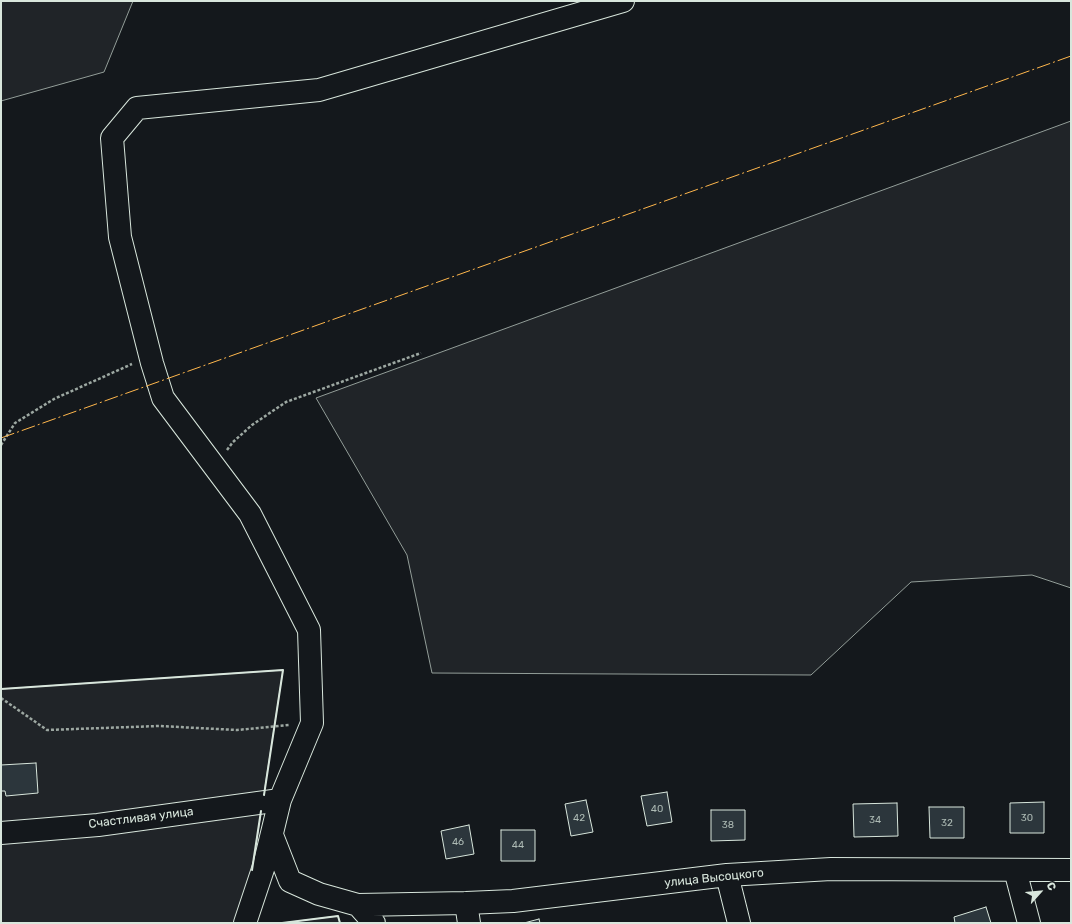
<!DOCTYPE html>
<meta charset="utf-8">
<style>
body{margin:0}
#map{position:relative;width:1072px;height:924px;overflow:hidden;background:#14181c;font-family:Rubik,sans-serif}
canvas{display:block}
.frame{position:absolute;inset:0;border:2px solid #d8e6dc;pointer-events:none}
.north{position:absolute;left:1020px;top:872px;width:40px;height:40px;-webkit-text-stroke:3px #14181c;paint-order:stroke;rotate:63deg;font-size:11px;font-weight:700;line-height:16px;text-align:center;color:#d8e6dc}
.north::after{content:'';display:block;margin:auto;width:14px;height:18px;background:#d8e6dc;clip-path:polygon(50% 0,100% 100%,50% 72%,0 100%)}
</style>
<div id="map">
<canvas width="1072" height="924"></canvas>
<div class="frame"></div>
<div class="north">С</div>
</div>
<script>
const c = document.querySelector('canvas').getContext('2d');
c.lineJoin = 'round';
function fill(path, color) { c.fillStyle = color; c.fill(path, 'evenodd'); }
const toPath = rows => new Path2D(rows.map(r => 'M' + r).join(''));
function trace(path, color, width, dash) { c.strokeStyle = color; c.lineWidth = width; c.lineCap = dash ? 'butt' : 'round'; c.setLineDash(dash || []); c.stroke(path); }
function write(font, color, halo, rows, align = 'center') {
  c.font = font + ' Rubik,sans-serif'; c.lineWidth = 3; c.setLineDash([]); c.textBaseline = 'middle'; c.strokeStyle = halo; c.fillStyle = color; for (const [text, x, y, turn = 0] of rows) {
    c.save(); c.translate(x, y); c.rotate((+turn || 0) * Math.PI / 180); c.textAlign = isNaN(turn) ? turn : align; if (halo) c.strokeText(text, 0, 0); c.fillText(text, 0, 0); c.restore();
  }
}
const green = toPath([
 [1,1,133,1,104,72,1,101,1,1],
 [1071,121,1071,588,1032,575,911,582,811,675,432,673,407,555,316,398,1071,121],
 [283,670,244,923,1,923,1,689,283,670],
 [338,916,340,923,282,923,338,916]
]);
const building = toPath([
 [36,763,38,793,6,796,5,791,1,791,1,765,36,763],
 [667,792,672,822,647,826,641,796,667,792],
 [586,800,593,832,571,836,565,804,586,800],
 [1044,802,1044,833,1010,833,1010,803,1044,802],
 [897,803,898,836,854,837,853,804,897,803],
 [929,807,964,807,964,838,930,838,929,807],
 [711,810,745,810,745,840,711,841,711,810],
 [469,825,474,854,446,859,441,831,469,825],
 [501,830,535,830,535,861,501,861,501,830],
 [986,907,991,923,955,923,954,917,986,907],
 [539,919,540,923,524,923,539,919]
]);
const path = toPath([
 [1,445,15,423,54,399,132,364],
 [227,450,233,442,252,425,286,402,421,353],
 [1,698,47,730,159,726,237,730,289,725]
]);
const minor = toPath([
 [1,833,98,825,280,800],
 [272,835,290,881,319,894,358,905,374,923],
 [1015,870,1029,923],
 [727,875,739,923],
 [466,903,469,923],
 [358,905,466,903,513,901,727,875,831,869,1071,870],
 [245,923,264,866,280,800,312,723,309,630,250,514,163,398,152,363,120,237,112,138,137,108,319,90,623,1]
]);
const wall = toPath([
 [1,689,283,670,264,795],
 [252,870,261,811],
 [282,923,338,916,340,923]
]);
const power = toPath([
 [1,438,1071,56]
]);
const numberNames = [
 ["40",657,809],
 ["42",579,818],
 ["30",1027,818],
 ["34",875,820],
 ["32",947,823],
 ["38",728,825],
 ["46",458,842],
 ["44",518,845]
];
const streetNames = [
 ["Счастливая улица",141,818,-7],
 ["улица Высоцкого",714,878,-6]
];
fill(green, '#202428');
trace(green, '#939e99', 1);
fill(building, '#2c363c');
trace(building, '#d8e6dc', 1);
trace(minor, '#d8e6dc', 24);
trace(path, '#9da8a2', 2.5, [3, 2]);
trace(minor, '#14181c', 22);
trace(wall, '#d8e6dc', 2);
trace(power, '#ffb74d', 1, [14, 3, 2, 3]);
write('10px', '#adbab4', null, numberNames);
write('12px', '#d8e6dc', '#14181c', streetNames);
</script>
